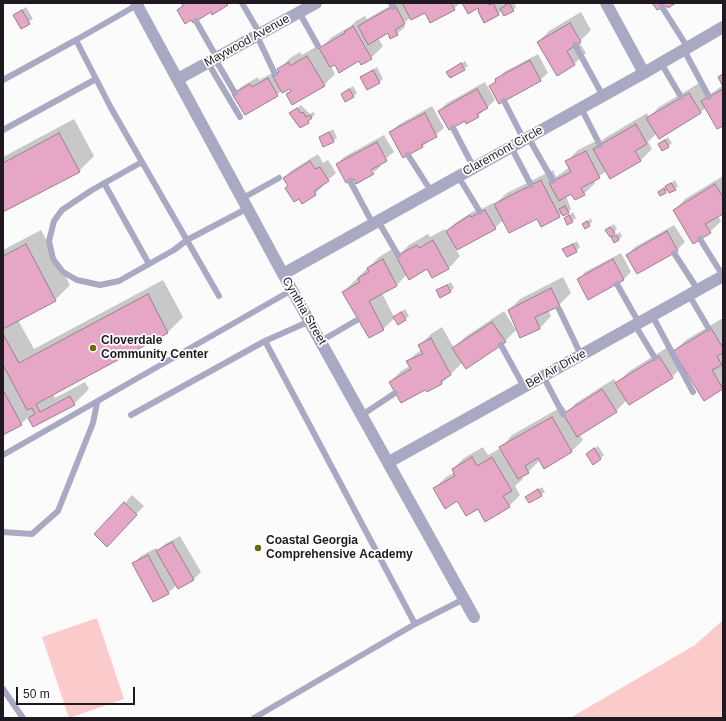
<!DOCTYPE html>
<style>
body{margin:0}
#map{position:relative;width:726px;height:721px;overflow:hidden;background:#fbfbfb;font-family:Helvetica,sans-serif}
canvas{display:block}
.frame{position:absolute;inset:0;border:4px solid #201922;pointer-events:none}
.scale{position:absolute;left:16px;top:687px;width:119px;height:18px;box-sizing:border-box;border:2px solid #201922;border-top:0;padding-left:5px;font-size:12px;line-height:14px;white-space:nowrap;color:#201922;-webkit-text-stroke:3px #fff;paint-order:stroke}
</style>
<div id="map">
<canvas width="726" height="721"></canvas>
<div class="frame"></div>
<div class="scale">50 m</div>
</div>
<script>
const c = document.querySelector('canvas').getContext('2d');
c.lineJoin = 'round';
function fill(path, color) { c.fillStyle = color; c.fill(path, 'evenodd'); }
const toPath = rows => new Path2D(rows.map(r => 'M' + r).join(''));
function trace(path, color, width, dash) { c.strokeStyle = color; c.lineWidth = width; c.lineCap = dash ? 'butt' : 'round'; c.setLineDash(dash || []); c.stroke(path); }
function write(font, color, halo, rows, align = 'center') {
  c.font = font + ' Helvetica,sans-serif'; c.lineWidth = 3.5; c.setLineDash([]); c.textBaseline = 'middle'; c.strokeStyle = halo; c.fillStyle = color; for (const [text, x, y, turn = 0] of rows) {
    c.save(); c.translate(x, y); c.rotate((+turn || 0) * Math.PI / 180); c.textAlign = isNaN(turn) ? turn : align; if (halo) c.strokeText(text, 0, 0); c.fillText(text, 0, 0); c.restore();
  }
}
const green = toPath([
 [97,618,124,699,69,718,42,637],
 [723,620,723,718,570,718,695,645]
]);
const shadow = toPath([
 [395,3,460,3,454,9,425,12,411,17,403,24,405,27,397,34,388,32,378,38,383,46,371,58,362,63,360,60,335,63,331,66,335,74,324,85,287,94,292,89,291,87,282,90,277,95,234,95,241,87,258,77,259,80,276,71,276,73,290,58,300,52,302,55,319,45,321,48,332,37,351,26,356,21,365,16,367,19],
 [464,3,514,3,516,7,513,10,502,11,484,22,478,7],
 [26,7,33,19,21,27,14,15],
 [581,12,591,30,579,42,586,53,574,64,538,42,549,31],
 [538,54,548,73,540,80,490,86,504,72],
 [465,61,468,66,450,77,448,72],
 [377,67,383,79,379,82,361,77],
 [485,82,495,100,478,116,465,120,439,111,447,103],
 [701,82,709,95,723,85,723,125,706,107,701,112,659,138,657,133,648,142,652,149,641,160,610,178,606,171,594,180,595,183,584,194,572,193,566,196,571,209,568,213,562,214,541,226,537,217,503,220,495,228,456,250,460,256,449,268,433,277,428,268,407,274,397,285,382,293,394,317,405,309,409,316,405,319,395,318,383,329,343,292,379,257,394,248,398,256,409,245,428,234,430,237,445,229,446,232,455,223,477,209,478,211,493,203,494,205,507,193,553,170,556,177,570,167,567,161,578,150,598,140,599,143,605,138,647,113,649,117,659,107],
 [353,86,357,93,353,97,342,94],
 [301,105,310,114,313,112,315,114,308,122,291,113],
 [432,106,444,128,422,147,390,133,398,125],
 [74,119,94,156,79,171,3,211,3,157],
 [333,129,337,138,333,141,320,138],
 [384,135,394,152,379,164,381,166,373,173,354,178,337,165,344,157],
 [370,165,374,172,372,172],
 [668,137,672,143,668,146,659,144],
 [318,154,323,163,328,160,336,173,322,185,323,186,315,194,299,197,286,188,288,185,284,178,291,171],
 [723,176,723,212,718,216,721,221,710,232,674,211,685,199],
 [675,180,678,186,675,189,668,190,661,194,659,192],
 [573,212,576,218,568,224,565,218],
 [591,218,592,222,589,225,584,224],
 [614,224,617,229,614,233,606,230],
 [674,225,685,242,677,250,627,255,635,247],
 [41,230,70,285,55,300,18,320,34,349,163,280,183,317,168,332,53,394,55,398,85,382,89,389,74,404,34,426,29,416,21,424,3,434,3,250],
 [620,232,622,236,619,240,612,238],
 [577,241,580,247,576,251,563,250],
 [621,253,631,272,624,279,588,299,578,280,585,272],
 [563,277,571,293,559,305,548,310,551,316,540,328,521,336,509,310,520,299],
 [451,282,454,288,450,292,437,290],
 [504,311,516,330,505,341,463,362,442,383,426,388,390,382,401,371,410,366,407,361,422,349,420,345,431,334,442,327,454,348,465,337],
 [723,318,723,388,704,400,683,366,672,377,627,400,616,411,579,434,583,440,572,451,540,460,528,472,521,476,523,479,515,486,520,495,509,506,478,508,434,489,446,477,455,472,453,469,464,458,483,447,488,455,501,448,512,435,563,406,567,412,576,403,614,379,617,383,628,372,671,345,674,351,686,340],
 [598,446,604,455,601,458,587,454],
 [542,487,545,492,541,495,527,497],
 [132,495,144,506,114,538,125,503],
 [180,536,201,572,193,580,177,585,168,593,134,563,141,556,156,548,158,551,165,544]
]);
const building = toPath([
 [181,3,227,3,228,5,212,15,211,12,193,23,191,20,185,24,177,10,183,6,181,3],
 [402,3,451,3,455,10,430,23,425,13,411,20,402,3],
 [462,3,488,3,489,5,493,3,499,15,484,23,478,11,479,11,478,8,468,14,462,3],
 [509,3,514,11,504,16,500,9,509,3],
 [652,3,676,3,668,8,667,6,657,10,652,3],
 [395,5,405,24,395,30,398,35,390,39,388,33,368,45,358,26,395,5],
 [22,10,30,24,21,29,13,15,22,10],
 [570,23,581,42,567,51,575,65,557,76,537,42,570,23],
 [353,26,372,59,361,65,359,61,339,73,335,65,330,67,319,48,345,33,344,32,353,26],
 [307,56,325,86,292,105,286,94,291,91,290,89,282,93,272,75,279,72,277,69,289,62,290,66,307,56],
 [530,60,541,81,499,104,489,86,496,82,495,79,530,60],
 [461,63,465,70,450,78,446,72,461,63],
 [373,70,380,83,367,90,360,77,373,70],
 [723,74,723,87,718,77,723,74],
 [268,78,278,96,245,115,232,94,250,84,252,87,268,78],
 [349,89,354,97,345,102,341,94,349,89],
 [477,89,488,108,477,114,479,117,466,124,465,121,449,130,438,111,477,89],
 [723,89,723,126,717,129,701,101,723,89],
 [689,93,701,113,659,139,646,118,689,93],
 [297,108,301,113,303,112,306,117,310,115,312,118,308,121,309,123,300,128,289,113,297,108],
 [425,113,437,137,421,145,423,147,403,158,389,132,425,113],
 [636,124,647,144,635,151,641,161,610,179,593,149,636,124],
 [329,132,334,142,323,147,319,137,329,132],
 [59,133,80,172,3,212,3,163,59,133],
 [665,140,669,147,662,151,658,144,665,140],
 [377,142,387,161,371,170,374,174,356,184,354,179,346,183,336,164,377,142],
 [586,151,600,178,581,188,585,195,575,200,571,194,559,201,549,183,571,172,565,161,586,151],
 [310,161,315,169,320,167,329,181,314,191,316,195,302,204,299,199,294,202,285,188,288,186,283,178,310,161],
 [541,180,560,217,541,227,537,219,509,233,494,204,541,180],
 [671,183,676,190,669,193,665,186,671,183],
 [715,184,723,197,723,214,705,224,711,233,693,244,673,210,715,184],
 [664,188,666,193,660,196,658,192,664,188],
 [565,206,569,213,563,216,559,209,565,206],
 [485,210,496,229,457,250,446,231,470,215,471,217,485,210],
 [569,215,573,222,567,225,564,218,569,215],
 [587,221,590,226,585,229,582,224,587,221],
 [610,227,615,233,610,237,605,230,610,227],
 [667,231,678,251,637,274,626,255,667,231],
 [616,235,619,240,614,243,611,237,616,235],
 [433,240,449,269,432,278,427,269,409,280,396,256,417,245,419,248,433,240],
 [26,244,56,301,3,329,3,256,26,244],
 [573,244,577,252,567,257,562,249,573,244],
 [383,259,397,286,369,301,384,330,369,338,342,292,360,282,358,278,369,272,367,268,383,259],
 [613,259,624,280,588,300,577,279,613,259],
 [447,285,451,292,440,298,436,290,447,285],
 [551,288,560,306,535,317,540,329,520,338,508,310,551,288],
 [148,294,168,333,36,404,40,412,70,396,75,405,33,427,28,418,35,414,32,408,27,410,3,365,3,334,19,363,148,294],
 [401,312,406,320,398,325,393,317,401,312],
 [492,322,506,342,466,369,452,348,492,322],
 [711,328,723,348,723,353,717,356,722,365,712,370,723,389,704,401,673,351,711,328],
 [431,338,451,375,441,381,442,384,427,392,425,390,401,403,389,382,411,369,406,361,423,354,418,345,431,338],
 [659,356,673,378,629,405,615,383,659,356],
 [602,389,617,412,577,437,563,414,602,389],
 [3,390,22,425,3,435,3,390],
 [552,417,572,452,544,469,538,458,525,466,529,473,518,479,499,447,552,417],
 [594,448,601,459,593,465,586,454,594,448],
 [472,457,477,466,492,457,512,491,503,496,510,507,485,522,478,509,466,516,457,501,445,509,433,488,455,476,452,469,472,457],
 [538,489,542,496,529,503,525,497,538,489],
 [124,502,137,515,107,547,94,534,124,502],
 [172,542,194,580,178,589,156,551,172,542],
 [148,555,169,594,153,602,132,563,148,555]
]);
const lane = toPath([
 [242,3,260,34],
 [391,3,393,7],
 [137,5,76,40,111,108,219,296],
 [662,7,688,48],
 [299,12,318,46],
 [196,21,217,58],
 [257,36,275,74],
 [575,45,603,96],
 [684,50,709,97],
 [215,59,235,93],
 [208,63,240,117],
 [661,63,681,97],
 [3,80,76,40],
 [504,101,524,140],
 [581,108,600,145],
 [453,128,474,168],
 [3,130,96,79],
 [528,137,553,181],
 [511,147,531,185],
 [408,155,431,191],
 [142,162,92,190,62,210,54,221,49,241,53,259,63,272,77,280,100,285,119,281,174,250,187,240,248,208],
 [458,176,480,212],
 [350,181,373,224],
 [104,183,149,264],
 [243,198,279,178],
 [378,221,398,255],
 [700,239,723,276],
 [674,253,698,290],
 [617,284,639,323],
 [689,295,709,329],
 [559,309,581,355],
 [652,315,693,392],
 [635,325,655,358],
 [265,341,415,624,464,599],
 [321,341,357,320],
 [501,345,524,387],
 [543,376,563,414],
 [131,415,265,341,310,321],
 [362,415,395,393],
 [3,455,292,290],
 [3,532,32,534,58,511,93,423,97,403],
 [3,689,23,718],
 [254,718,415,624]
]);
const street = toPath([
 [136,3,283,274,474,617],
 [606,3,644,73],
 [178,79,316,3],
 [283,274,644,73,723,27],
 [389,462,723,276]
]);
const markers = [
 [93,348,4,"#6c6c0d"],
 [258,548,4,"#6c6c0d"]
];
const streetNames = [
 ["Maywood Avenue",247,41,-29],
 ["Claremont Circle",503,151,-29],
 ["Cynthia Street",304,311,60],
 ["Bel Air Drive",556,369,-29]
];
const poiNames = [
 ["Cloverdale",101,341],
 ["Community Center",101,355],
 ["Coastal Georgia",266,541],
 ["Comprehensive Academy",266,555]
];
fill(green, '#fbcaca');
fill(shadow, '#0003');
fill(building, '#e6a6c5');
trace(building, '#9b7e8c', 1);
trace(lane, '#aaa9c4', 6);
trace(street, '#aaa9c4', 12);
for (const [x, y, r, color] of markers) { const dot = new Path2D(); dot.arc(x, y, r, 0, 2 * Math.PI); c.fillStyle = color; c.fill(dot); trace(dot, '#fff', 1.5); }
write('12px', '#201922', '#fff', streetNames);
write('bold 12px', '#201922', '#fff', poiNames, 'left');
</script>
